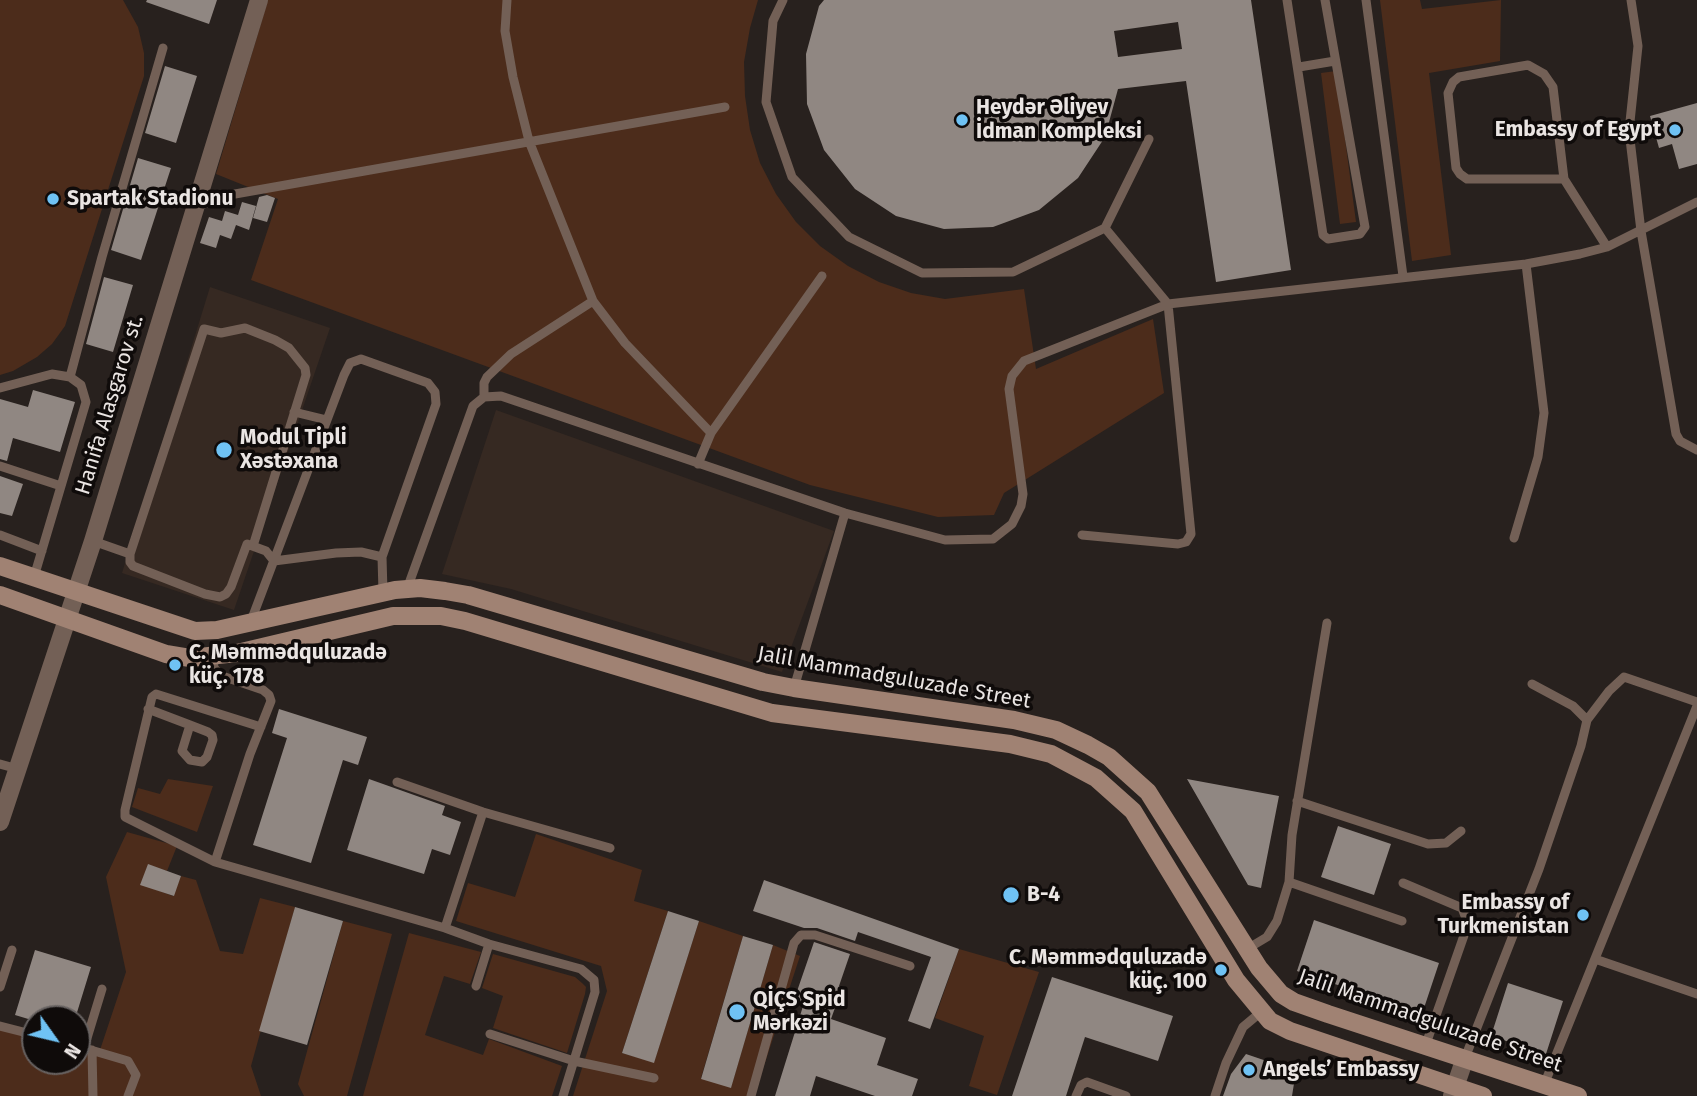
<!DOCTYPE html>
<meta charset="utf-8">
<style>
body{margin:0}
#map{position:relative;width:1697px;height:1096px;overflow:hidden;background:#28211e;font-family:"Fira Sans",sans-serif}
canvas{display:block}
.north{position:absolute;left:21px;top:1005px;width:70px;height:70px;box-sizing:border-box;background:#0f0b0a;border:2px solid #676261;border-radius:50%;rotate:124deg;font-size:19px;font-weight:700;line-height:28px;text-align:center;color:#eae5e3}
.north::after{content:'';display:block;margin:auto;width:24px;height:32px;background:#6fc2f4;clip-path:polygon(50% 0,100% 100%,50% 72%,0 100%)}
</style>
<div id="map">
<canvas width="1697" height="1096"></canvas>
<div class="north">N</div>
</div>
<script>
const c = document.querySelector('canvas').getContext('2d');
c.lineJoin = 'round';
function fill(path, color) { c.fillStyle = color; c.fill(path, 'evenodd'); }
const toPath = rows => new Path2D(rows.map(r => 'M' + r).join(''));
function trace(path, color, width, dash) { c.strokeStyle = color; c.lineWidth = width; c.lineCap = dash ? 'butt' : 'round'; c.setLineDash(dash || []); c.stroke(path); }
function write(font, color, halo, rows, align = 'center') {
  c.font = font + ' "Fira Sans",sans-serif'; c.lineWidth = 7; c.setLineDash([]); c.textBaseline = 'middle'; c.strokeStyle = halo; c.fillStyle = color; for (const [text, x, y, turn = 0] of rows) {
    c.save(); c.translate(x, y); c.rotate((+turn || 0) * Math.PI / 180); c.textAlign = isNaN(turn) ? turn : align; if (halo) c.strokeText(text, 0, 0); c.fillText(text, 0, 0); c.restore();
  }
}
const built = toPath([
 [210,287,330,328,234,610,122,573],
 [496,410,834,531,782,672,511,589,442,574]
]);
const green = toPath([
 [0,0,123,0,138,27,144,53,144,76,65,326,52,344,37,357,13,371,0,375],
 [268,0,758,0,750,28,744,62,745,96,750,130,760,163,776,194,796,222,820,246,848,266,879,282,911,293,945,299,1024,289,1036,369,1153,319,1164,393,1004,493,994,515,938,517,810,485,251,280,278,199,216,174],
 [1380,0,1420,0,1422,9,1501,0,1500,61,1429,73,1451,255,1412,261],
 [1336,71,1356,222,1340,224,1321,73],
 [168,779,213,786,197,832,132,807,138,788,160,794],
 [127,832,177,846,167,871,148,865,141,884,173,896,181,876,196,880,220,951,243,954,260,898,295,907,251,1066,261,1096,0,1096,0,1029,35,1038,35,1061,77,1061,77,1048,99,1053,126,972,106,877],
 [536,834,642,870,634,901,668,911,622,1053,654,1062,699,921,743,936,701,1078,731,1087,773,945,800,956,754,1096,573,1096,607,991,601,966,456,921,468,883,515,897],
 [343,921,392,934,347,1096,304,1096,298,1084],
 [409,933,481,952,470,984,444,976,425,1035,483,1055,489,1039,562,1066,552,1096,363,1096],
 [959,949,1039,972,997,1095,969,1086,984,1036,935,1018],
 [493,954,575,977,582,983,586,987,585,994,567,1053,493,1028,503,996,482,988]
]);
const building = toPath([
 [147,0,217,0,209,24,146,2],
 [824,0,1251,0,1291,270,1216,282,1186,81,1118,89,1105,137,1078,178,1039,210,993,227,944,229,896,216,855,189,824,150,807,104,806,54,819,6],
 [1178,22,1182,49,1118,57,1114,31],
 [165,66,197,76,176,143,145,133],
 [1697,103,1697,164,1679,169,1672,144,1659,148,1650,116],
 [138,158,171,168,141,260,111,250],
 [267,195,275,198,267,222,253,218,259,197],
 [242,202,256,206,249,230,236,225,231,239,220,235,216,248,200,243,209,217,222,221,225,211,238,215],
 [104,277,133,285,113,352,86,344],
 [33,390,75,402,60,452,13,438,7,461,0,459,0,399,28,407],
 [0,476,23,484,12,516,0,513],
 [279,709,367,737,358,765,343,760,311,863,253,845,287,738,272,733],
 [369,779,445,806,442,815,461,822,450,855,432,849,424,874,347,850],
 [1187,779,1279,796,1261,888,1248,885],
 [1338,826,1391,844,1374,895,1321,877],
 [148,864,181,876,174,896,140,885],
 [764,880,959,949,930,1029,908,1021,931,957,858,932,855,941,817,928,804,928,753,911],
 [295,907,343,921,307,1045,259,1031],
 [668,911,699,921,654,1063,622,1053],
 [1314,920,1439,963,1422,1014,1297,971],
 [743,936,773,945,731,1088,701,1079],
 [814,942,850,954,839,986,842,988,831,1019,886,1038,877,1065,918,1079,912,1096,875,1096,816,1076,810,1096,775,1096,804,1003,794,1000],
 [35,950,91,967,75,1019,35,1019,35,1021,15,1015],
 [1052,977,1173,1016,1158,1061,1085,1037,1066,1096,1012,1096],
 [1508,983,1563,1001,1546,1054,1491,1036],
 [1246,1054,1296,1071,1292,1096,1223,1096,1231,1074]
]);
const service = toPath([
 [507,0,505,31,513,77,529,141,593,301,625,343,711,433],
 [783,0,773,21,766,102,792,177,849,237,922,273,1013,272,1105,228,1149,139],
 [1287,0,1323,235,1328,239,1360,234,1365,227,1325,0],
 [1366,0,1403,276],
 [1631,0,1638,46,1629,131,1641,231,1676,434,1680,441,1697,450],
 [1299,67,1335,61],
 [1564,179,1467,179,1460,174,1456,168,1448,93,1453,82,1459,77,1528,65,1544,74,1553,87,1564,179,1607,247],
 [195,207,235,194,725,107],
 [70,377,102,257,163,48],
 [0,388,52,374,70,377,81,385,86,402,34,577],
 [484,397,484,383,487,377,511,354,593,301],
 [294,412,327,420],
 [698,464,711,433,822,276],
 [0,466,61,486],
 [0,535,42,551],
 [1082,535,1178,544,1186,542,1191,534,1168,304,1105,228],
 [1514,538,1538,457,1544,413,1526,264],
 [93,541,130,554],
 [253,546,306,375,305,368,289,348,275,340,245,328,221,333,204,329,130,554,130,562,133,566,205,594,220,597,226,594,231,587,247,544,266,551,274,561,336,553,361,552,382,557],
 [407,589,473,406,484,397,501,396,845,513,945,540,993,539,1012,524,1021,506,1023,494,1009,389,1012,376,1024,361,1168,304,1526,264,1580,254,1607,247,1697,202],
 [251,621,344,375,350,363,361,359,428,383,435,392,436,404,382,557,383,592],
 [213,656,214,668,222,676,263,690,269,695,271,701,250,754,215,862,445,928,489,944,581,969,594,980,595,992,563,1096],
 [794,688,845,513],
 [148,709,190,725,208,732,212,735,213,740,207,757,202,762,190,760,182,751,190,725],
 [1587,720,1609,691,1624,677,1697,702],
 [0,764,18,769],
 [397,782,483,812,610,848],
 [1297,801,1428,844,1446,843,1461,831],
 [215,862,125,817,125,810,152,697,156,694,261,727],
 [1289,882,1402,921],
 [1403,883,1462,908,1468,924,1426,1044],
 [445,928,483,812],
 [1247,949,1267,937,1277,921,1289,882,1292,835,1327,623],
 [1595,959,1697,994],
 [476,986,489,944],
 [0,987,12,950],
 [0,1026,35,1035],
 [490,1034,574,1061,654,1078],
 [77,1046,84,1048,102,989],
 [84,1048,128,1061,136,1075,128,1096],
 [92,1050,93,1096],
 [1465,1058,1539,869,1581,746,1587,720,1573,706,1532,684],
 [1544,1085,1697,706],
 [751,1096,794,943,801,935,815,935,910,966],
 [1076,1096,1081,1085,1087,1082,1126,1096],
 [1215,1096,1226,1063,1243,1027,1261,1012]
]);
const minor = toPath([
 [1452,1096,1465,1058]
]);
const tertiary = toPath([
 [0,822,93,541,259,0]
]);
const secondary = toPath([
 [0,566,195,631,217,630,395,590,420,588,445,591,468,595,763,682,794,688,1014,720,1056,730,1088,745,1109,757,1148,792,1259,968,1281,994,1294,1002,1328,1014,1578,1096],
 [0,595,166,654,190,658,237,653,393,616,441,616,465,621,772,713,1010,744,1051,754,1096,778,1133,811,1236,980,1270,1021,1290,1031,1483,1096]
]);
const markers = [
 [962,120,7,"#6fc2f4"],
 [1675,130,7,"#6fc2f4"],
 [53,199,7,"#6fc2f4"],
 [224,450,9,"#6fc2f4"],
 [175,665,7,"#6fc2f4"],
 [1011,895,9,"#6fc2f4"],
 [1583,915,7,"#6fc2f4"],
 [1221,970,7,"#6fc2f4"],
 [737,1012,9,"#6fc2f4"],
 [1249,1070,7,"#6fc2f4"]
];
const poiNames = [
 ["Heydər Əliyev",976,108],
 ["İdman Kompleksi",976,132],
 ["Embassy of Egypt",1661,130,"right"],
 ["Spartak Stadionu",67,199],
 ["Modul Tipli",240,438],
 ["Xəstəxana",240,462],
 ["C. Məmmədquluzadə",189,653],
 ["küç. 178",189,677],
 ["B-4",1027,895],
 ["Embassy of",1569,903,"right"],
 ["Turkmenistan",1569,927,"right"],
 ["C. Məmmədquluzadə",1207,958,"right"],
 ["küç. 100",1207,982,"right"],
 ["QİÇS Spid",753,1000],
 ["Mərkəzi",753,1024],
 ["Angels’ Embassy",1263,1070]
];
const streetNames = [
 ["Hanifa Alasgarov st.",110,405,-73],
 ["Jalil Mammadguluzade Street",894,678,10],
 ["Jalil Mammadguluzade Street",1430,1021,19]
];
fill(built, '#362922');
fill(green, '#4c2c1b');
fill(building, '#908782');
trace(service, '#736056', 9);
trace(minor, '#736056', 18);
trace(tertiary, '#736056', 18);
trace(secondary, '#a08273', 18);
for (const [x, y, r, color] of markers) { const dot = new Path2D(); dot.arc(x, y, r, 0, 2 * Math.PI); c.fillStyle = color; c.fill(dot); trace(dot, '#0f0b0a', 2.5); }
write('bold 21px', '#eae5e3', '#0f0b0a', poiNames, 'left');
write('21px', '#eae5e3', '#0f0b0a', streetNames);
</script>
